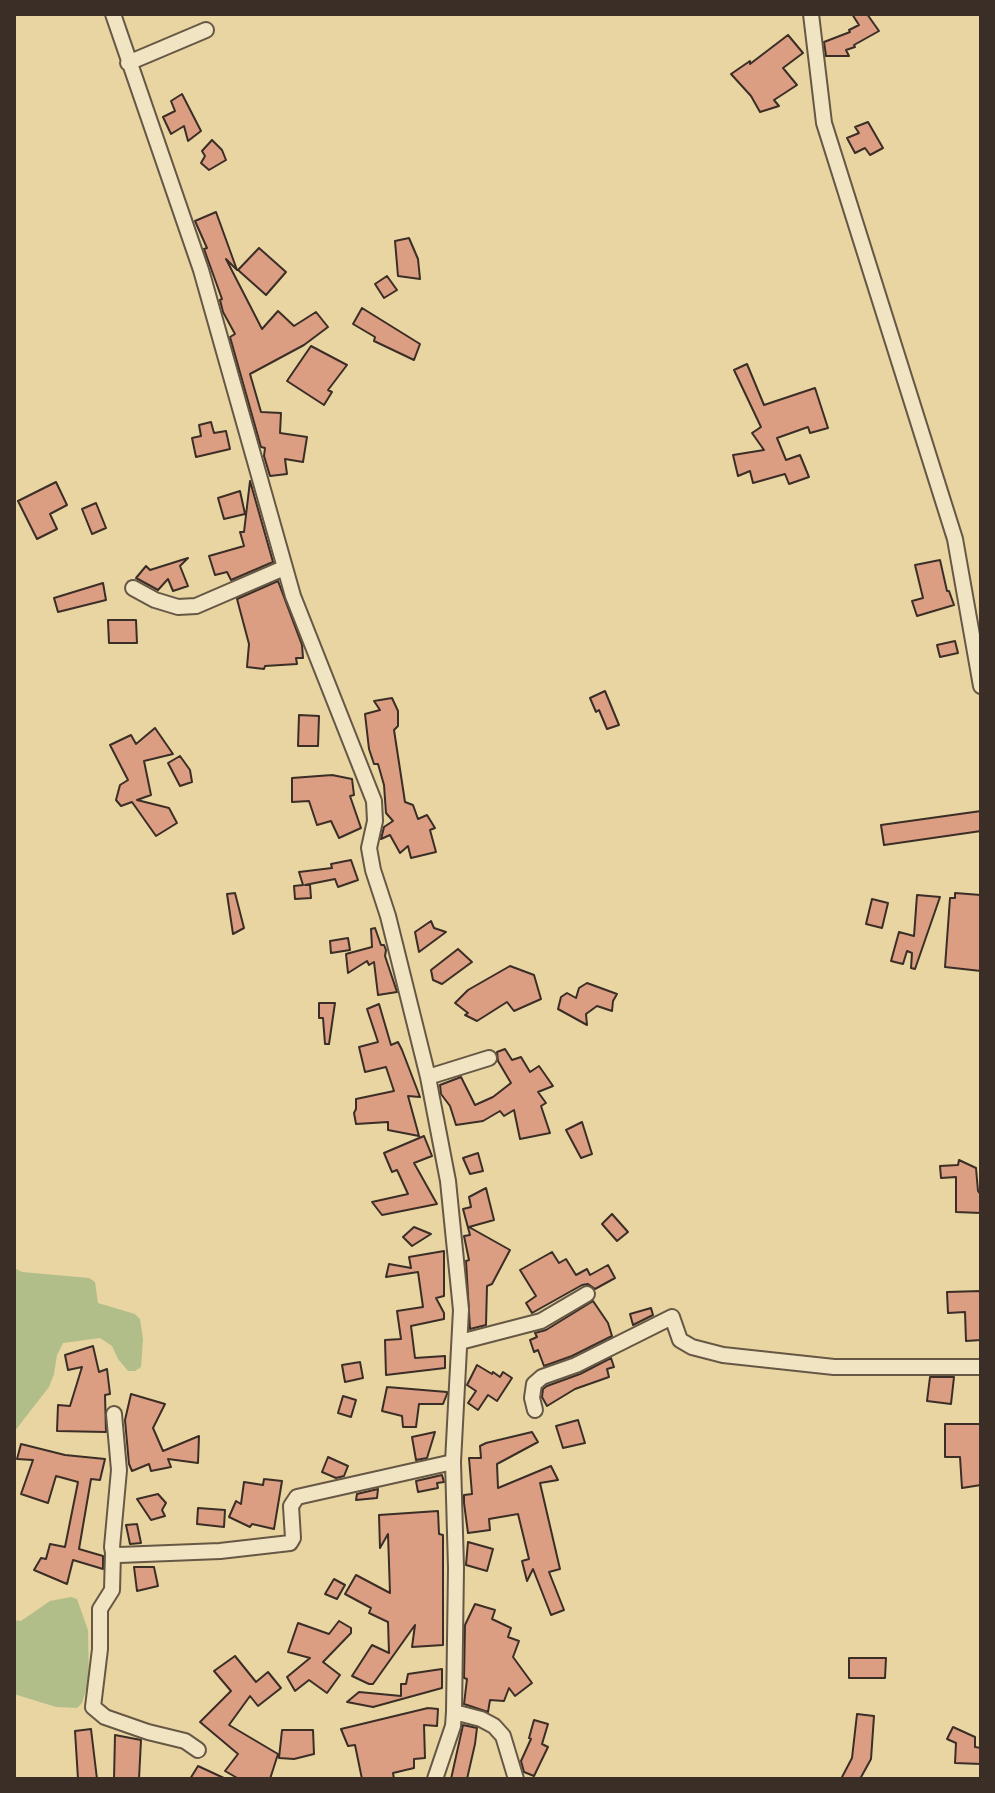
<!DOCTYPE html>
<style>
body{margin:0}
#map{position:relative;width:995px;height:1793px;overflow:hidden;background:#e9d5a2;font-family:"Sorts Mill Goudy",serif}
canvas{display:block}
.frame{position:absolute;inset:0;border:16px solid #3a2e26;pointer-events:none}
</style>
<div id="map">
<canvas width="995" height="1793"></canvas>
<div class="frame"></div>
</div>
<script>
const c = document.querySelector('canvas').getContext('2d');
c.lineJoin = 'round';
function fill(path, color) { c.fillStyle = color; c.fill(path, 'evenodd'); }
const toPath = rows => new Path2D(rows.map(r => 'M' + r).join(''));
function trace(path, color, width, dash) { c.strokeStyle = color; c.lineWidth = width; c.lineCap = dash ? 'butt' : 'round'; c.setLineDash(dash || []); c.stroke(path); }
const green = toPath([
 [14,1268,22,1272,89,1278,95,1282,98,1303,135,1314,140,1319,143,1339,141,1367,135,1371,128,1371,118,1359,112,1346,100,1338,63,1343,57,1355,54,1374,49,1387,14,1432],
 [71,1597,77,1599,88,1630,89,1680,82,1703,77,1708,56,1707,14,1694,14,1620,21,1621,50,1601]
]);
const building = toPath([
 [852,14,867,14,879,31,854,45,855,47,846,50,849,56,826,56,824,42,850,32,849,30,859,25,852,14],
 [788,35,803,53,783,68,797,85,774,100,779,106,760,112,751,96,731,74,750,61,750,64,788,35],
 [182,94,201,131,188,141,184,126,171,134,163,117,175,111,171,101,182,94],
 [868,122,883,148,870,155,865,148,855,153,847,138,859,133,855,127,868,122],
 [212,140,222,150,226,160,209,170,201,163,205,156,202,151,212,140],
 [216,212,237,270,226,259,262,329,278,311,294,326,316,312,328,327,304,345,250,374,261,412,281,413,280,433,307,437,303,462,285,459,287,474,270,476,264,456,265,448,261,447,230,337,235,334,223,312,220,300,222,299,204,249,207,248,195,221,216,212],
 [409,238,418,259,420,279,398,276,395,241,409,238],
 [259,248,286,272,266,295,238,270,259,248],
 [387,276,397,290,384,298,375,284,387,276],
 [362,308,420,344,414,360,374,341,375,337,353,324,362,308],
 [311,346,347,365,328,390,332,392,324,405,287,381,311,346],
 [747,364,764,405,815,388,828,428,810,433,808,427,777,438,786,460,800,455,809,477,789,484,785,474,753,483,750,471,738,476,733,455,764,450,752,433,761,427,734,370,747,364],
 [211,422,214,433,226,431,230,449,196,457,192,438,201,436,199,425,211,422],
 [250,481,273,562,231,580,227,572,215,575,209,556,244,546,240,532,244,532,250,481],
 [56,482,67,505,50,514,57,529,37,539,18,501,56,482],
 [240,491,245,514,224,519,218,498,240,491],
 [96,503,106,528,92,534,82,509,96,503],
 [188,558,180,566,188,586,173,591,168,579,158,590,136,578,146,566,150,570,188,558],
 [940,560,947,591,949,591,954,605,917,616,912,601,923,598,915,565,940,560],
 [278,581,302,645,303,658,296,658,297,664,265,666,264,669,247,667,249,644,237,599,278,581],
 [103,583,106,600,58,612,54,598,103,583],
 [108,620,136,620,137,643,109,643,108,620],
 [955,641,958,653,940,657,937,645,955,641],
 [605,691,619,725,607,729,599,710,596,712,590,698,605,691],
 [392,698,398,711,398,726,394,730,405,802,413,805,418,819,427,815,435,828,430,830,436,852,411,858,408,846,400,853,390,835,381,839,384,827,393,821,386,813,384,785,378,764,374,764,369,749,365,714,380,710,374,701,392,698],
 [299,715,319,716,318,746,298,746,299,715],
 [155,728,173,754,144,761,151,795,137,800,169,808,177,823,156,836,132,802,121,806,116,800,120,785,128,780,110,745,131,735,136,744,155,728],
 [180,756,190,770,192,782,180,786,168,763,180,756],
 [332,775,352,779,354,795,350,796,361,828,339,838,331,821,317,825,309,801,292,802,292,778,332,775],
 [981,811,981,831,884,845,881,825,981,811],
 [351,860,358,880,338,887,335,879,305,885,310,885,311,898,295,899,294,886,303,885,299,872,332,868,331,864,351,860],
 [235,893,244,928,233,934,227,894,235,893],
 [955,893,981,895,981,971,945,967,950,898,955,898,955,893],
 [917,895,940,897,915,969,911,968,912,953,907,951,903,964,891,961,899,932,914,936,917,895],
 [872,899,888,903,882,928,866,924,872,899],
 [431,921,434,928,446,932,419,952,415,932,431,921],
 [375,928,381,945,384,945,386,950,385,956,397,992,378,995,374,962,369,965,367,961,348,973,346,954,372,947,371,929,375,928],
 [348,938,350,950,331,953,330,941,348,938],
 [458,949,472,962,442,984,433,980,431,970,458,949],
 [510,966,534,975,541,999,514,1011,507,1002,477,1021,465,1015,468,1013,455,1003,468,990,510,966],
 [587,983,617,994,613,1001,612,1011,597,1006,586,1014,587,1025,558,1009,561,997,567,993,576,998,579,988,587,983],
 [319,1003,335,1003,329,1044,325,1044,323,1018,319,1018,319,1003],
 [379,1004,391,1045,398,1042,402,1050,420,1097,408,1096,419,1136,388,1130,388,1122,356,1124,354,1113,356,1109,356,1099,394,1091,386,1067,365,1072,359,1047,378,1042,367,1009,379,1004],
 [505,1049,512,1060,521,1057,530,1072,539,1066,553,1086,538,1092,546,1103,541,1106,550,1133,520,1139,514,1110,504,1116,500,1111,483,1121,456,1125,450,1106,441,1094,440,1085,461,1077,475,1105,493,1097,511,1083,498,1061,497,1052,505,1049],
 [582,1122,592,1154,581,1158,566,1130,582,1122],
 [424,1136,432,1156,414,1163,437,1204,382,1215,372,1202,408,1194,397,1170,392,1172,384,1153,424,1136],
 [478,1153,483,1171,470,1174,463,1158,478,1153],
 [959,1160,976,1168,978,1191,981,1195,981,1213,956,1212,956,1177,941,1178,940,1166,958,1165,959,1160],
 [486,1188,494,1220,469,1227,510,1250,492,1284,487,1286,486,1325,470,1329,466,1261,469,1260,464,1236,470,1235,463,1209,471,1207,469,1197,486,1188],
 [612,1214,628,1232,617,1241,602,1224,612,1214],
 [414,1227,431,1234,412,1246,403,1237,414,1227],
 [444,1251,444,1296,436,1298,444,1313,444,1319,411,1326,415,1358,445,1356,445,1368,386,1375,385,1340,401,1339,397,1311,423,1307,418,1272,386,1277,389,1264,411,1268,409,1257,444,1251],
 [552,1252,559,1263,566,1259,576,1275,587,1269,590,1275,608,1265,615,1278,595,1289,588,1284,582,1285,532,1313,526,1303,536,1296,520,1270,552,1252],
 [981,1291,981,1340,966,1341,965,1312,948,1313,947,1292,981,1291],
 [593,1301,608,1323,612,1336,572,1356,544,1366,538,1350,534,1352,530,1340,537,1337,535,1333,546,1330,593,1301],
 [651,1308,653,1315,633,1325,630,1314,651,1308],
 [93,1346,99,1372,107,1369,110,1394,105,1395,106,1432,57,1431,58,1405,70,1406,82,1367,68,1370,65,1355,93,1346],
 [611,1358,614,1367,607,1369,609,1377,575,1389,547,1406,542,1397,543,1389,547,1386,580,1374,611,1358],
 [360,1362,363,1378,345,1382,342,1365,360,1362],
 [477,1365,492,1374,493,1372,500,1377,503,1372,512,1378,497,1401,488,1395,478,1410,468,1403,476,1391,467,1385,477,1365],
 [930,1377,954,1377,951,1404,927,1401,930,1377],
 [387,1387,447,1392,447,1394,443,1404,419,1404,416,1427,403,1427,402,1416,382,1411,387,1387],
 [131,1394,165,1404,153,1428,163,1451,199,1436,198,1463,168,1459,171,1467,151,1471,149,1464,132,1471,129,1464,125,1420,131,1394],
 [343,1396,356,1400,351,1417,338,1413,343,1396],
 [578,1420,585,1443,563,1448,556,1426,578,1420],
 [945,1424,981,1424,981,1485,962,1488,960,1457,945,1457,945,1424],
 [435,1432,427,1458,416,1460,412,1437,435,1432],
 [532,1432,538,1442,497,1464,498,1488,551,1466,558,1480,540,1483,560,1569,549,1572,564,1610,551,1615,533,1569,527,1581,522,1561,529,1559,518,1514,489,1519,490,1530,468,1533,464,1503,464,1495,472,1494,469,1458,481,1458,480,1446,486,1443,532,1432],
 [21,1444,65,1455,105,1459,100,1480,91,1479,79,1549,103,1556,103,1569,73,1560,67,1584,34,1570,41,1558,46,1559,50,1544,65,1547,78,1482,56,1476,48,1503,21,1494,33,1460,17,1459,21,1444],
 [328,1457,348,1466,344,1476,336,1478,322,1472,328,1457],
 [442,1475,444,1482,437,1483,438,1488,418,1492,416,1481,442,1475],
 [264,1479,282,1481,274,1529,252,1524,250,1527,229,1517,236,1501,241,1504,244,1482,263,1485,264,1479],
 [378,1489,377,1498,356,1500,357,1494,378,1489],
 [158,1494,166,1503,162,1510,165,1516,151,1520,137,1499,158,1494],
 [198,1508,225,1510,224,1527,197,1524,198,1508],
 [438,1511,439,1534,443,1535,443,1645,412,1647,415,1625,373,1684,369,1684,352,1676,372,1645,389,1653,388,1622,369,1613,371,1608,345,1594,356,1575,390,1593,388,1534,380,1548,379,1515,438,1511],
 [137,1524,141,1543,130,1544,126,1525,137,1524],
 [468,1542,493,1549,487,1571,466,1565,468,1542],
 [134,1567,154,1567,158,1586,137,1591,134,1567],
 [334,1579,345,1585,337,1599,325,1594,334,1579],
 [475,1604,495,1610,492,1619,511,1628,508,1637,519,1641,513,1657,532,1683,515,1696,509,1688,504,1701,490,1700,488,1712,464,1704,467,1679,464,1678,465,1625,475,1604],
 [339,1621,351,1628,351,1633,323,1662,340,1675,327,1693,309,1680,295,1691,287,1677,310,1658,288,1652,298,1623,329,1634,339,1621],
 [235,1656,256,1682,268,1672,281,1688,258,1706,250,1696,229,1725,278,1754,270,1779,239,1779,225,1771,238,1754,200,1722,231,1691,214,1671,235,1656],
 [849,1658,886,1658,885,1678,849,1678,849,1658],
 [442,1669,442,1688,373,1707,347,1702,359,1692,401,1696,401,1684,406,1684,408,1674,442,1669],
 [428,1708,438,1709,437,1726,424,1725,425,1758,414,1759,414,1768,393,1773,394,1779,362,1779,355,1745,348,1746,341,1729,428,1708],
 [857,1714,874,1716,871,1759,860,1779,841,1779,852,1758,857,1714],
 [534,1720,548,1724,542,1744,548,1747,534,1776,524,1772,521,1761,531,1739,529,1738,534,1720],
 [463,1725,477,1728,475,1744,467,1779,451,1779,463,1725],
 [953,1727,975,1737,975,1747,981,1748,981,1764,955,1763,956,1743,947,1739,953,1727],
 [91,1729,97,1779,78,1779,75,1731,91,1729],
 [282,1730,313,1730,314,1754,294,1759,279,1758,282,1730],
 [115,1735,141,1740,139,1779,114,1779,115,1735],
 [198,1766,226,1779,190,1779,198,1766]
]);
const street = toPath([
 [113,14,201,270,293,596,374,801,375,821,369,848,373,870,388,916,428,1077,448,1181,461,1310,453,1462,456,1568,454,1712,453,1726,435,1779],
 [811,14,824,123,955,539,981,686],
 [128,63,206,30],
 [133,588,155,600,178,607,196,606,284,568],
 [428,1077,489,1058],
 [460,1342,541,1321,587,1294],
 [535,1410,532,1398,534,1384,542,1377,576,1365,672,1317,680,1340,692,1347,723,1355,834,1367,981,1367],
 [114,1414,119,1470,112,1547,113,1553,119,1555,220,1551,290,1543,293,1538,291,1506,297,1497,453,1462],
 [113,1553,112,1590,100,1609,100,1649,93,1707,105,1717,148,1732,185,1741,198,1750],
 [454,1712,481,1719,494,1726,503,1736,516,1779]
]);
fill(green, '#b1be89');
fill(building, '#dc9e82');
trace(building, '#3a2e26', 2);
trace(street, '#665845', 18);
trace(street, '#f1e4c3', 14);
</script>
